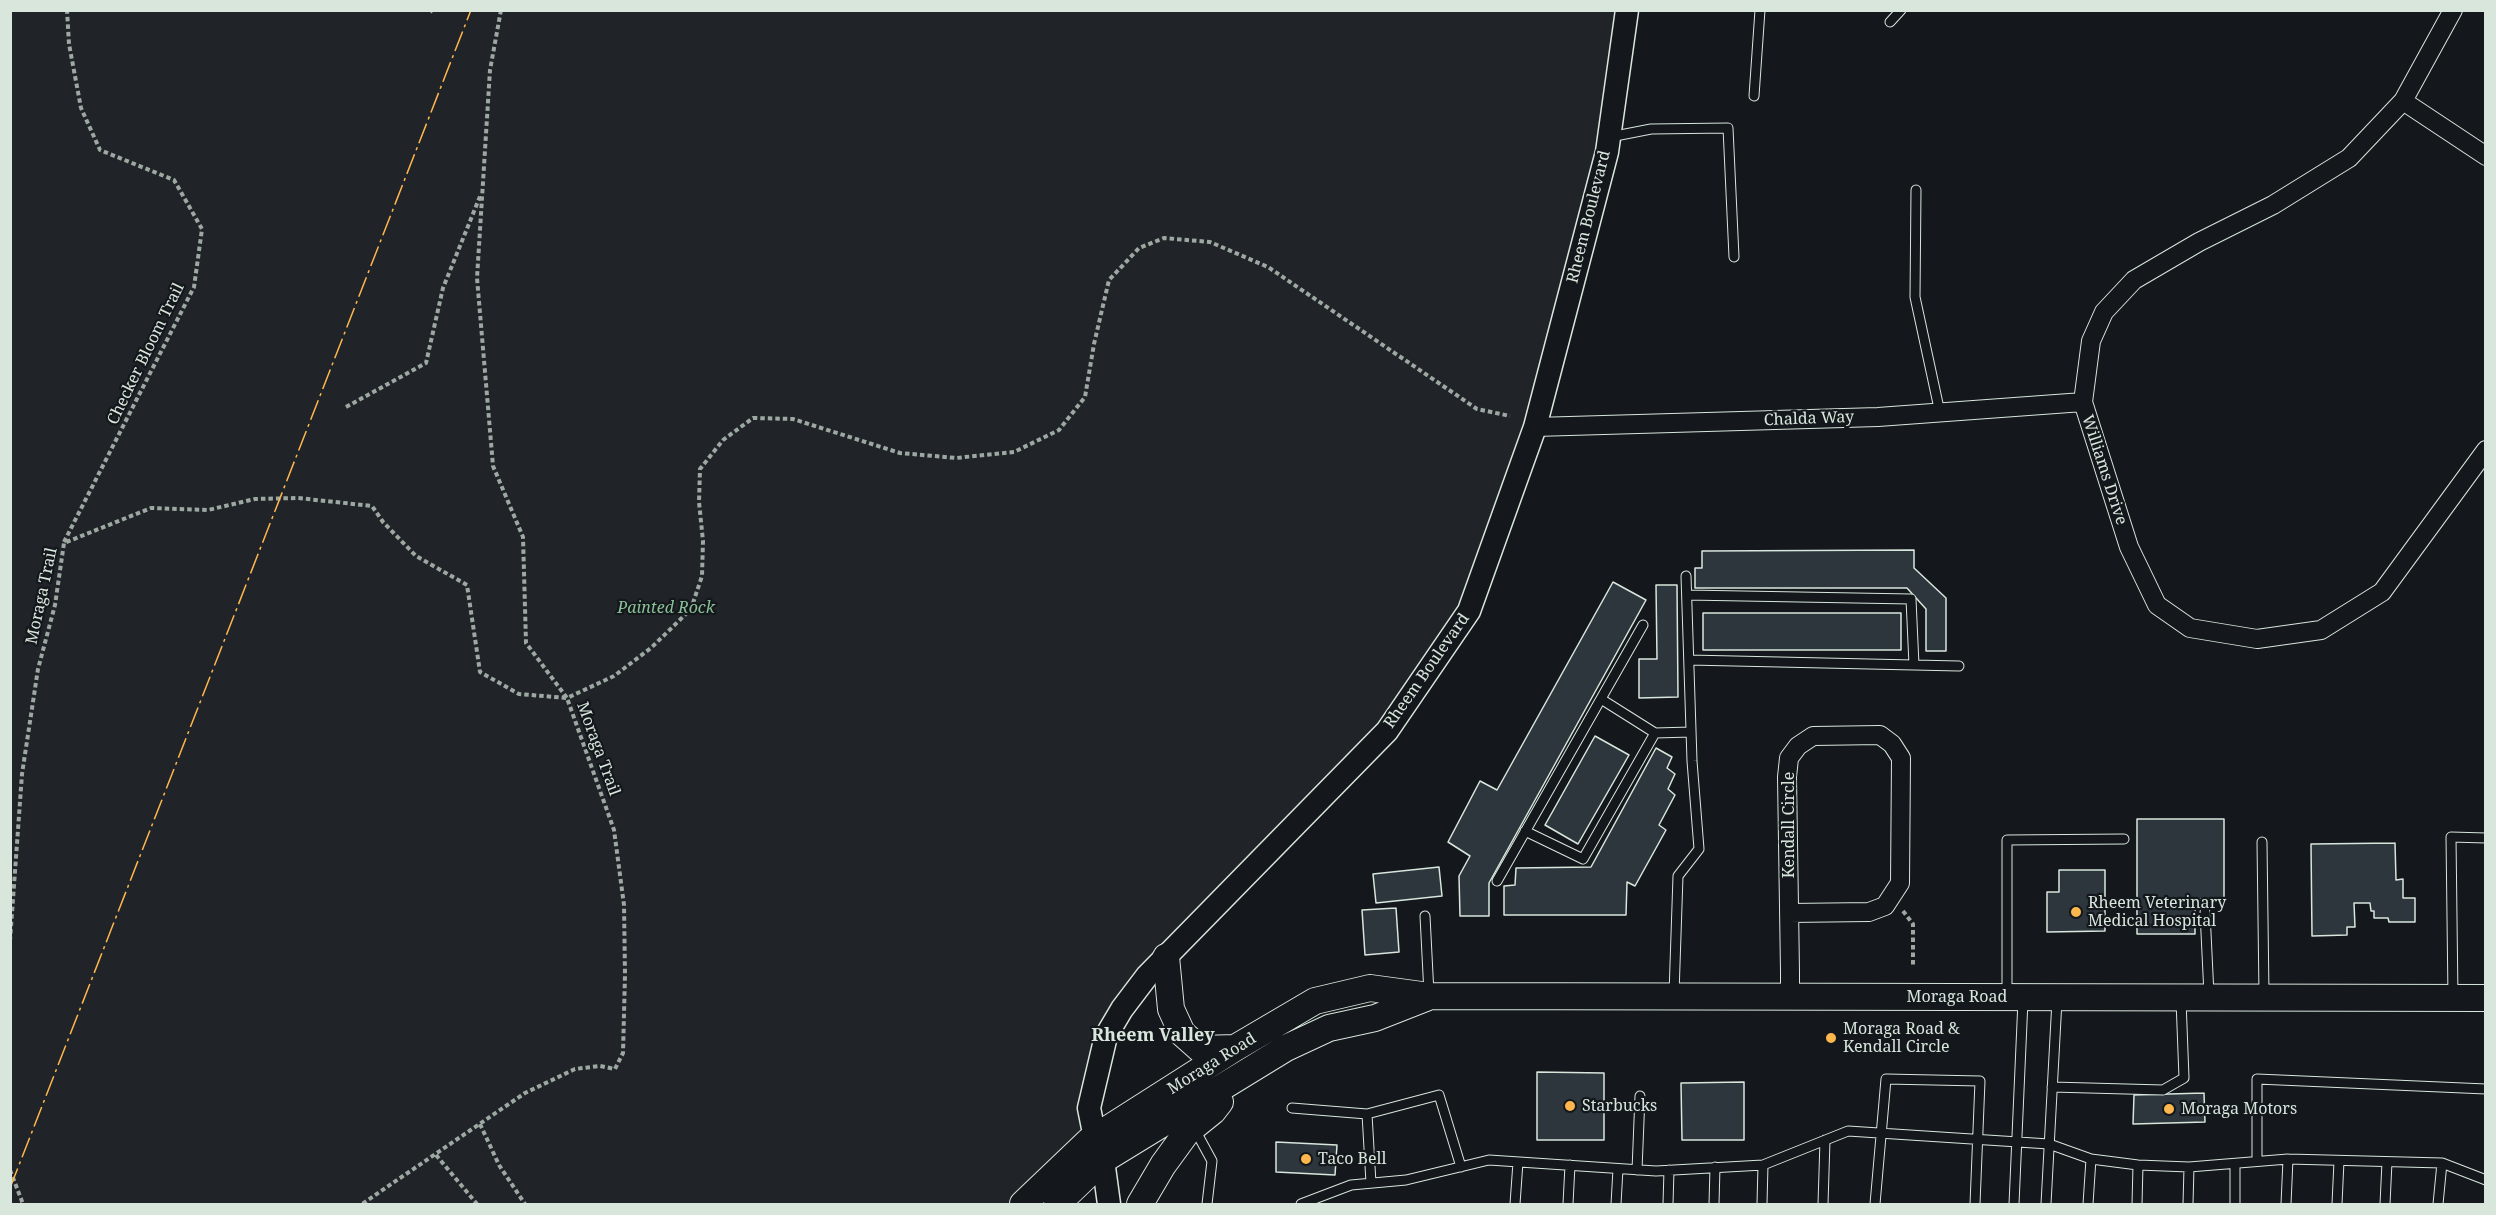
<!DOCTYPE html>
<style>
body{margin:0}
#map{position:relative;width:2496px;height:1215px;overflow:hidden;background:#14181c;font-family:"Noto Serif",serif}
canvas{display:block}
.frame{position:absolute;inset:0;border:12px solid #d8e6dc;pointer-events:none}
</style>
<div id="map">
<canvas width="2496" height="1215"></canvas>
<div class="frame"></div>
</div>
<script>
const c = document.querySelector('canvas').getContext('2d');
c.lineJoin = 'round';
function fill(path, color) { c.fillStyle = color; c.fill(path, 'evenodd'); }
const toPath = rows => new Path2D(rows.map(r => 'M' + r).join(''));
function trace(path, color, width, dash) { c.strokeStyle = color; c.lineWidth = width; c.lineCap = dash ? 'butt' : 'round'; c.setLineDash(dash || []); c.stroke(path); }
function write(font, color, halo, rows, align = 'center') {
  c.font = font + ' "Noto Serif",serif'; c.lineWidth = 4.5; c.setLineDash([]); c.textBaseline = 'middle'; c.strokeStyle = halo; c.fillStyle = color; for (const [text, x, y, turn = 0] of rows) {
    c.save(); c.translate(x, y); c.rotate((+turn || 0) * Math.PI / 180); c.textAlign = isNaN(turn) ? turn : align; if (halo) c.strokeText(text, 0, 0); c.fillText(text, 0, 0); c.restore();
  }
}
const green = toPath([
 [10,11,1627,11,1610,137,1469,611,1387,731,1106,1036,1095,1138,1024,1204,11,1204,10,11]
]);
const building = toPath([
 [1914,550,1914,568,1946,598,1946,651,1926,651,1926,609,1907,588,1695,588,1695,568,1702,568,1702,551,1914,550],
 [1613,582,1646,600,1489,883,1489,916,1460,916,1459,876,1470,856,1448,842,1480,781,1497,790,1613,582],
 [1656,585,1677,585,1678,697,1639,698,1639,659,1657,659,1656,585],
 [1703,613,1901,613,1901,650,1703,650,1703,613],
 [1595,736,1629,755,1578,844,1545,825,1595,736],
 [1656,748,1672,757,1667,768,1675,774,1668,789,1675,795,1659,825,1666,830,1635,886,1627,882,1626,915,1504,915,1504,886,1515,885,1516,868,1591,867,1656,748],
 [2137,819,2224,819,2224,899,2195,899,2195,934,2137,934,2137,819],
 [2395,843,2396,880,2403,879,2403,898,2415,898,2415,922,2389,922,2388,918,2374,918,2374,911,2371,911,2370,903,2354,903,2355,927,2347,927,2347,935,2312,936,2311,844,2395,843],
 [1439,867,1442,896,1376,903,1373,874,1439,867],
 [2059,870,2105,870,2105,931,2047,932,2047,892,2059,892,2059,870],
 [1396,908,1399,952,1365,955,1362,910,1396,908],
 [1537,1072,1604,1073,1604,1140,1537,1140,1537,1072],
 [1744,1082,1744,1140,1682,1140,1681,1083,1744,1082],
 [2204,1093,2205,1122,2133,1124,2134,1095,2204,1093],
 [1276,1142,1337,1145,1335,1175,1276,1172,1276,1142]
]);
const path = toPath([
 [501,10,490,70,477,278,493,466,523,537,526,643,567,698,614,676,651,648,691,609,702,576,703,541,699,502,700,469,723,440,753,418,793,419,900,453,956,458,1014,452,1059,430,1085,397,1094,344,1109,280,1139,248,1164,238,1210,242,1268,267,1477,409,1510,416],
 [430,12,432,10],
 [346,407,426,363,443,288,481,194],
 [64,542,194,287,202,229,174,180,100,150,81,108,69,44,67,10],
 [1903,911,1913,924,1913,965],
 [10,941,22,774,38,669,55,605,64,543,151,508,208,510,255,499,298,498,372,506,383,522,416,556,467,585,480,672,519,694,567,698,614,830,624,905,625,975,623,1053,615,1069,600,1066,575,1069,525,1093,362,1204],
 [480,1124,499,1165,525,1204],
 [436,1155,477,1204],
 [10,1170,23,1204]
]);
const service = toPath([
 [1890,22,1901,10],
 [1754,96,1760,10],
 [1610,137,1651,129,1728,128,1734,257],
 [1916,190,1915,297,1940,413],
 [1687,595,1911,599,1914,665],
 [1689,660,1959,666],
 [1655,733,1691,732],
 [1525,831,1583,859,1655,733,1601,699],
 [2262,842,2264,995],
 [1497,881,1643,625],
 [2205,912,2209,995],
 [1425,916,1429,994],
 [1674,994,1678,876,1699,849,1692,761,1686,576],
 [2007,995,2007,840,2124,839],
 [2453,998,2451,837,2486,838],
 [2052,1087,2163,1090,2184,1078,2181,1000],
 [1292,1108,1367,1114,1439,1095,1461,1167],
 [1367,1114,1371,1183],
 [1194,1128,1212,1161,1207,1204],
 [2257,1161,2257,1079,2486,1089],
 [1637,1170,1640,1096],
 [1301,1204,1351,1185,1406,1180,1489,1160,1656,1171,1763,1165,1848,1131,2049,1144,2091,1159,2138,1165,2189,1167,2288,1159,2442,1163,2486,1180],
 [1515,1204,1518,1162],
 [1568,1204,1570,1165],
 [1616,1204,1618,1169],
 [1668,1204,1669,1170],
 [1714,1204,1715,1167],
 [1762,1204,1763,1165],
 [1823,1204,1825,1140],
 [1875,1204,1886,1079,1980,1081,1975,1204],
 [2014,1204,2023,1000],
 [2046,1204,2057,1000],
 [2088,1204,2091,1159],
 [2137,1204,2138,1165],
 [2188,1204,2189,1167],
 [2235,1204,2235,1164],
 [2286,1204,2288,1159],
 [2337,1204,2339,1161],
 [2385,1204,2387,1162],
 [2438,1204,2442,1163]
]);
const minor = toPath([
 [2453,10,2403,101,2349,158,2273,205,2199,242,2134,280,2104,312,2091,341,2083,402,2129,547,2157,605,2190,628,2257,639,2321,630,2382,592,2486,450],
 [2403,101,2486,156],
 [1535,427,1878,417,2083,402],
 [1789,913,1869,912,1885,906,1900,883,1901,758,1892,744,1880,735,1813,736,1798,746,1789,758,1787,777,1790,972,1790,997]
]);
const tertiary = toPath([
 [1109,1204,1103,1160,1095,1138,1089,1108,1106,1036,1122,1009,1147,976,1387,731,1469,611,1535,427,1607,152,1627,10]
]);
const secondary = toPath([
 [1166,957,1171,1009,1182,1033,1200,1049,1235,1048],
 [1023,1204,1089,1141,1235,1048,1315,1001,1370,988,1429,996,2486,998],
 [1057,1204,1103,1160,1286,1048,1329,1028,1375,1018,1426,998],
 [1140,1204,1163,1165,1187,1132,1213,1111,1220,1102]
]);
const power = toPath([
 [10,1188,471,10]
]);
const markers = [
 [2076,912,6,"#ffb74d"],
 [1831,1038,6,"#ffb74d"],
 [1570,1106,6,"#ffb74d"],
 [2169,1109,6,"#ffb74d"],
 [1306,1159,6,"#ffb74d"]
];
const streetNames = [
 ["Rheem Boulevard",1589,217,-76],
 ["Checker Bloom Trail",146,354,-64],
 ["Chalda Way",1809,419,-2],
 ["Williams Drive",2104,470,72],
 ["Moraga Trail",42,596,-78],
 ["Rheem Boulevard",1427,671,-55],
 ["Moraga Trail",598,749,70],
 ["Kendall Circle",1789,825,-90],
 ["Moraga Road",1957,997],
 ["Moraga Road",1212,1064,-32]
];
const parkNames = [
 ["Painted Rock",666,608]
];
const poiNames = [
 ["Rheem Veterinary",2088,903],
 ["Medical Hospital",2088,921],
 ["Moraga Road &",1843,1029],
 ["Kendall Circle",1843,1047],
 ["Starbucks",1582,1106],
 ["Moraga Motors",2181,1109],
 ["Taco Bell",1318,1159]
];
const neighbourhoodNames = [
 ["Rheem Valley",1153,1036]
];
fill(green, '#202428');
trace(green, '#939e99', 1.5);
fill(building, '#2c363c');
trace(building, '#d8e6dc', 1.5);
trace(service, '#d8e6dc', 11);
trace(minor, '#d8e6dc', 20);
trace(tertiary, '#d8e6dc', 25);
trace(secondary, '#d8e6dc', 28);
trace(path, '#9da8a2', 4, [4.5, 3]);
trace(service, '#14181c', 9);
trace(minor, '#14181c', 18);
trace(tertiary, '#14181c', 22);
trace(secondary, '#14181c', 26);
trace(power, '#ffb74d', 1.5, [21, 4.5, 3, 4.5]);
for (const [x, y, r, color] of markers) { const dot = new Path2D(); dot.arc(x, y, r, 0, 2 * Math.PI); c.fillStyle = color; c.fill(dot); trace(dot, '#14181c', 2); }
write('16px', '#d8e6dc', '#14181c', streetNames);
write('italic 16px', '#8ac095', '#14181c', parkNames);
write('16px', '#d8e6dc', '#14181c', poiNames, 'left');
write('bold 18px', '#d8e6dc', '#14181c', neighbourhoodNames);
</script>
